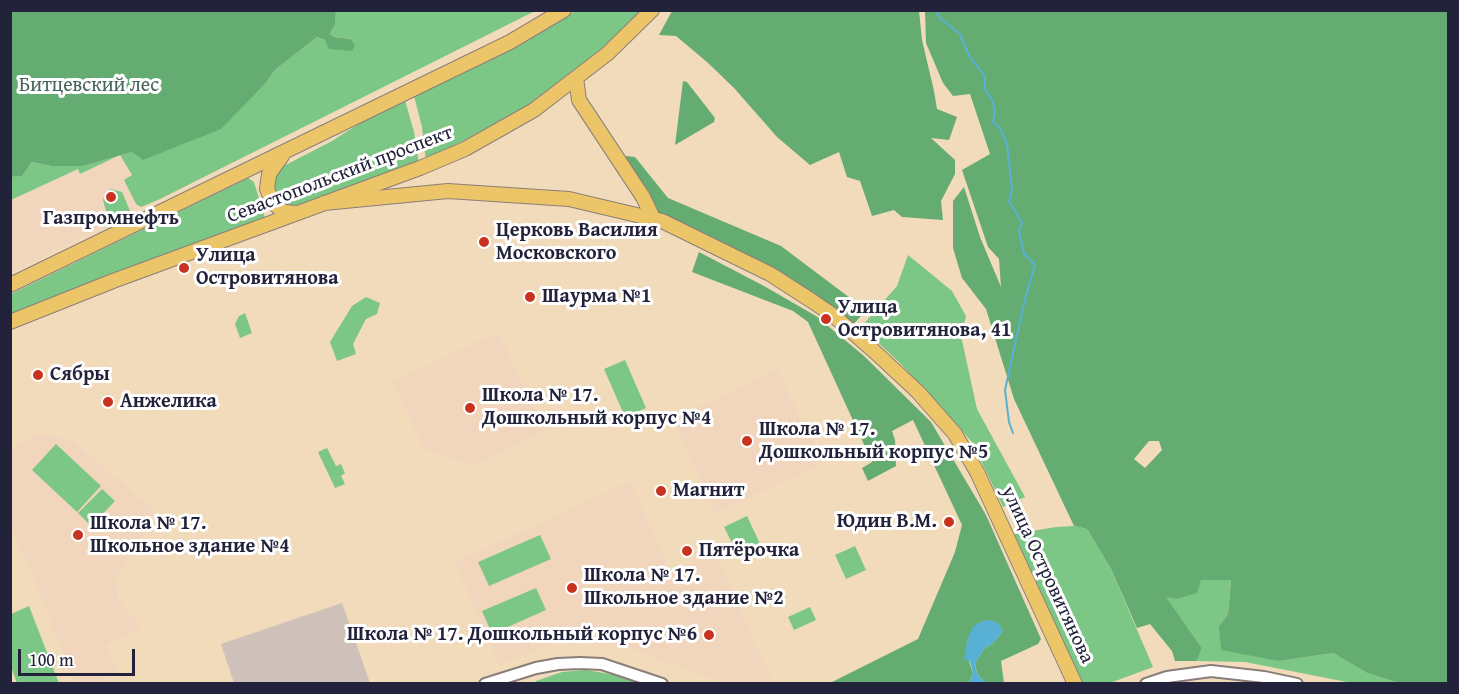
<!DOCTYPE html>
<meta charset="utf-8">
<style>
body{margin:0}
#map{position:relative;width:1459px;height:694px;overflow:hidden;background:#f1dbba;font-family:"Gentium Book Plus",serif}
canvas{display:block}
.frame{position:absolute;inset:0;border:12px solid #22223b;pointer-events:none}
.scale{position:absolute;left:18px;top:649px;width:117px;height:27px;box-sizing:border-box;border:3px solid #22223b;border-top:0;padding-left:8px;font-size:18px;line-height:21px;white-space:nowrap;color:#22223b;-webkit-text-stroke:4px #fff;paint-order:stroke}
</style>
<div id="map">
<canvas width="1459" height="694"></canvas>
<div class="frame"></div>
<div class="scale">100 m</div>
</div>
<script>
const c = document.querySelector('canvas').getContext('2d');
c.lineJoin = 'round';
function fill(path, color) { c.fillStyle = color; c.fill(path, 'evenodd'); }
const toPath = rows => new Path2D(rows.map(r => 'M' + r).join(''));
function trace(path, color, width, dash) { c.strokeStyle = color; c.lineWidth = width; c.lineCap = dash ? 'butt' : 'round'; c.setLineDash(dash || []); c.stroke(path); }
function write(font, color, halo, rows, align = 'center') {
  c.font = font + ' "Gentium Book Plus",serif'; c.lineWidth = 6; c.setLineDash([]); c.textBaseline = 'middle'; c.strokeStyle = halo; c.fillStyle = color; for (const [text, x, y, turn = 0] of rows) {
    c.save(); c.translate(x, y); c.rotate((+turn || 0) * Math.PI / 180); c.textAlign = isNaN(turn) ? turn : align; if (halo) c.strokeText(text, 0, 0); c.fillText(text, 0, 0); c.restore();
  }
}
const built = toPath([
 [120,155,132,176,124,181,136,204,141,207,11,273,11,200,78,169,81,174],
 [498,332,544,431,475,465,425,449,392,382],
 [778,370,822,463,716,513,672,419],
 [42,434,72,440,153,510,153,516,137,545,132,546,116,578,118,599,140,625,137,631,106,645,118,672,105,678,107,683,74,683,23,550,20,550,11,526,11,447],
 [630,481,671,573,714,552,750,631,752,639,774,683,725,683,617,644,551,643,499,666,455,563]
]);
const industrial = toPath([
 [342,603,370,683,234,683,221,644]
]);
const green = toPath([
 [336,11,535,11,158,200,141,207,136,204,124,180,132,175,120,155,80,174,78,169,11,200,10,177,22,176,32,162,51,166,83,166,132,152,220,129,265,84,275,70,317,37,325,40,350,39,334,37,328,34,335,25],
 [575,11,642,11,606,45,527,106,426,161,422,127,414,96,532,37],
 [405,100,414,132,419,164,293,208,287,208,275,197,272,181,278,169,332,141,368,118],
 [248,178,254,182,265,218,11,317,11,294],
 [111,189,122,192,131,213,110,224,103,200,106,193],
 [908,255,952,291,966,316,961,336,977,409,1025,497,1003,507,972,442,899,362,861,327,897,286],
 [366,297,380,303,377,314,366,319,353,344,356,354,337,361,330,342,352,306],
 [245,313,252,333,240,338,235,324,239,316],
 [625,360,646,408,625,417,604,369],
 [56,444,101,486,77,512,32,470],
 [327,448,336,466,341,464,345,473,341,476,345,484,335,488,318,452],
 [102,489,115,501,91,526,78,513],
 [747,516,762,548,740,559,724,527],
 [1074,526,1087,529,1111,569,1153,667,1110,683,1082,683,1014,534,1056,527],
 [540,535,551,559,489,586,478,562],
 [855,546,866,570,846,579,835,555],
 [1219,579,1231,580,1228,614,1219,626,1278,661,1333,653,1367,673,1399,683,1352,683,1245,662,1197,661,1202,648,1165,596,1176,599,1201,580],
 [536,588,546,610,492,634,482,611],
 [29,606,53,668,59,683,17,683,11,667,11,614],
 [810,607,816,620,794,630,788,617],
 [586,670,622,676,644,683,533,684,536,681,562,672]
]);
const forest = toPath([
 [10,11,336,11,335,25,329,34,334,37,350,39,355,45,352,51,329,49,325,40,317,37,275,70,265,84,221,129,143,160,132,152,83,166,51,166,32,162,22,176,11,177],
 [672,11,919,11,922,40,934,91,937,109,957,117,949,140,931,138,955,160,955,174,941,201,943,220,902,217,894,210,872,216,860,181,847,177,839,152,810,165,777,137,734,88,707,62,676,36,659,35],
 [925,11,1448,11,1448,683,1399,683,1367,673,1333,653,1279,661,1221,650,1219,626,1228,614,1231,580,1201,580,1197,593,1176,599,1166,597,1202,648,1197,661,1175,661,1172,651,1150,624,1137,628,1111,569,1087,529,1074,526,1014,399,986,309,962,278,953,248,953,201,964,187,980,237,1001,287,999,259,988,247,962,170,990,154,970,94,953,96,943,83,926,43],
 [1149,441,1159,441,1162,450,1145,468,1134,459],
 [683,81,687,82,715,118,714,122,675,145],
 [627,156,635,157,668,198,781,246,866,310,853,325,780,272,659,216,624,159],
 [699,252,764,286,816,316,864,356,931,422,986,515,1041,639,1038,644,1001,661,1004,683,986,683,977,674,975,663,984,649,993,643,1003,631,990,620,968,638,966,653,973,673,969,683,830,683,918,639,955,552,962,525,913,420,892,431,895,440,896,466,868,481,862,468,872,462,808,322,793,311,692,272]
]);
const water = toPath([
 [990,620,998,623,1003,631,993,643,984,649,975,663,977,674,986,683,969,683,973,673,970,662,964,658,968,638,973,627,982,621]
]);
const stream = toPath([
 [936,10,941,19,960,34,969,56,985,76,985,89,992,100,995,111,993,122,999,127,1007,144,1012,190,1009,201,1022,223,1019,231,1024,254,1035,265,1025,299,1005,390,1009,422,1013,433]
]);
const minor = toPath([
 [485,684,536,668,558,664,580,663,602,664,662,684],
 [1146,684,1167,677,1211,671,1264,677,1297,684]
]);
const major = toPath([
 [576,78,579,100,643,197,653,218],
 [282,156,269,174,267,189,272,201,280,209,284,212,297,213],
 [324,203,448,191,569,199,662,221,770,274,812,301,834,316,874,351,918,392,955,434,977,472,1075,684],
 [10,285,510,42,564,10],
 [10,322,113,281,420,168,465,149,534,110,607,54,652,10]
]);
const markers = [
 [111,197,6,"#c8321e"],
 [484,242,6,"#c8321e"],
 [184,268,6,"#c8321e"],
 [530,297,6,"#c8321e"],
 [826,319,6,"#c8321e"],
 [38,375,6,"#c8321e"],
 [108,402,6,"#c8321e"],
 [470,408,6,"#c8321e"],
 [747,441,6,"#c8321e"],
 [661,491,6,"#c8321e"],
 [949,522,6,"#c8321e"],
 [78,535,6,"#c8321e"],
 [687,551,6,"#c8321e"],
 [572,588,6,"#c8321e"],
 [709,635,6,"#c8321e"]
];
const parkNames = [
 ["Битцевский лес",89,86]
];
const streetNames = [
 ["Севастопольский проспект",340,175,-21],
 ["улица Островитянова",1047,575,65]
];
const poiNames = [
 ["Газпромнефть",111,219,"center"],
 ["Церковь Василия",496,231],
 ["Московского",496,254],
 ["Улица",196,256],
 ["Островитянова",196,279],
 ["Шаурма №1",542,297],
 ["Улица",838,308],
 ["Островитянова, 41",838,331],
 ["Сябры",50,375],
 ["Школа № 17.",482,396],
 ["Дошкольный корпус №4",482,419],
 ["Анжелика",120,402],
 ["Школа № 17.",759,430],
 ["Дошкольный корпус №5",759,453],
 ["Магнит",673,491],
 ["Юдин В.М.",937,522,"right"],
 ["Школа № 17.",90,524],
 ["Школьное здание №4",90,547],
 ["Пятёрочка",699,551],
 ["Школа № 17.",584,576],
 ["Школьное здание №2",584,599],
 ["Школа № 17. Дошкольный корпус №6",697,635,"right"]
];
fill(built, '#f1d5bd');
fill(industrial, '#cec1ba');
fill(green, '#7cc785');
fill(forest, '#65ac72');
fill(water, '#58b0d5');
trace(stream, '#58b0d5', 2);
trace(minor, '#8a7e7a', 14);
trace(major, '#8a7e7a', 16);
trace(minor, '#fff', 10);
trace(major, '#edc569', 14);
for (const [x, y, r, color] of markers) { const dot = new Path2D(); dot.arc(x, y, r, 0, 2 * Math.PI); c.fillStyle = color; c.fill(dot); trace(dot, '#fff', 2); }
write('20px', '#466459', '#fff', parkNames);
write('20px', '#22223b', '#fff', streetNames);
write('bold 20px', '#22223b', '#fff', poiNames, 'left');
</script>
